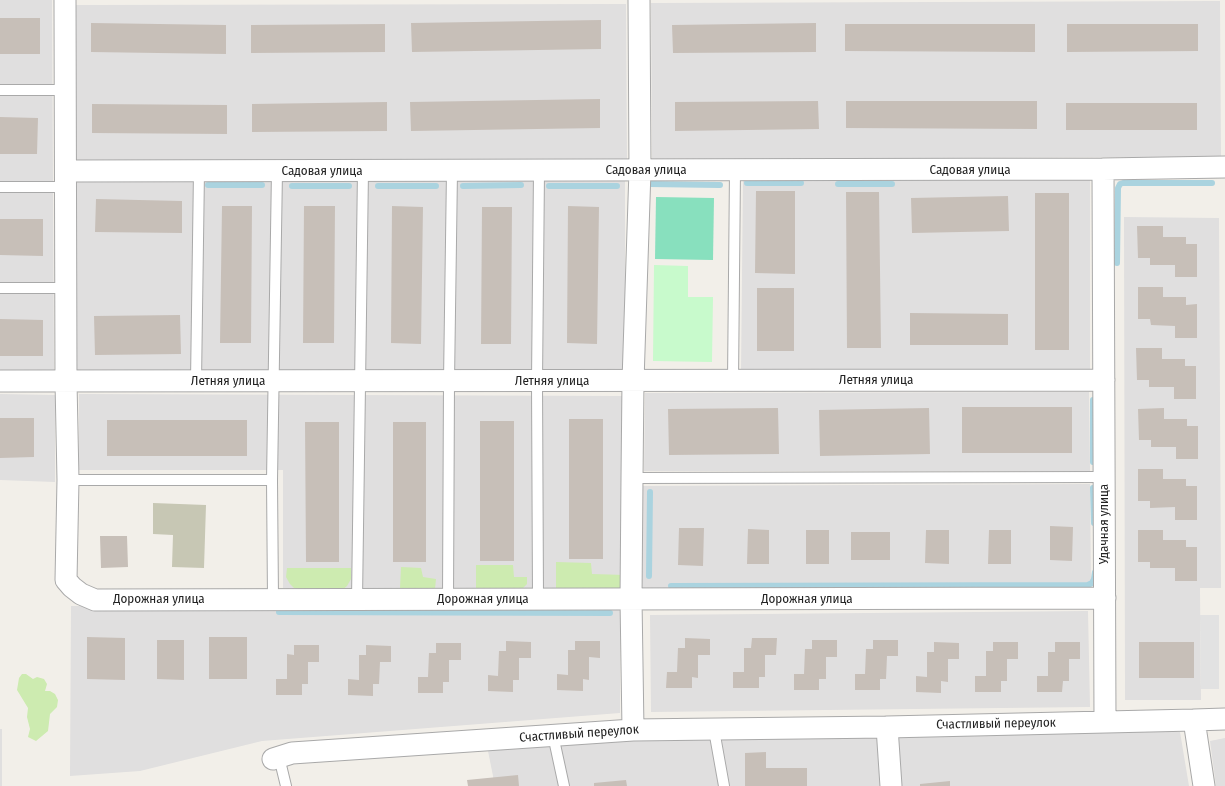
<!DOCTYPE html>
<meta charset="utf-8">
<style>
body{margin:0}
canvas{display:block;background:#f2efe9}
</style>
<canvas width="1225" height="786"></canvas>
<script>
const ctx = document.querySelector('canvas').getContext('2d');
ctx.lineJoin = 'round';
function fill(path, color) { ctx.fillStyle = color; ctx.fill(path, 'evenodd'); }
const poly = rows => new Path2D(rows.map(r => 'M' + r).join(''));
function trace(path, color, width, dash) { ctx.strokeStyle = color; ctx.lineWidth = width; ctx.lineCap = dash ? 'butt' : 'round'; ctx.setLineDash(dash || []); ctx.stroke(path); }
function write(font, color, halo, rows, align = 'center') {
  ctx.font = font + ' "Fira Sans Condensed",sans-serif'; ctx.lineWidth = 4; ctx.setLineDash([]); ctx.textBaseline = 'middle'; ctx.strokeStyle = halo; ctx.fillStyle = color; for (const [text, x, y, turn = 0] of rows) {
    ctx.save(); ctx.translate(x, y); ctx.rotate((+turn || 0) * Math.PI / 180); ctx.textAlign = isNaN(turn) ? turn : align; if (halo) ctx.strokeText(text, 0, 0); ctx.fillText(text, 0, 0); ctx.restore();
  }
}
fill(poly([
 [0,0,52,0,54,373,0,374],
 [1220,1,1221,157,652,159,651,3],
 [626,4,627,161,76,161,76,5],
 [743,177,1090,180,1090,373,741,373],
 [76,181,625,181,625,373,76,373],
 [1124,217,1219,218,1221,588,1200,588,1201,700,1125,700],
 [1089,392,1090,471,644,471,645,393],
 [0,394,55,395,55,482,0,480],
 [79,394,625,396,625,590,283,588,283,470,79,470],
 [1090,484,1091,589,641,589,642,486],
 [71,606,620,608,620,713,262,741,140,771,70,776],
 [1088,611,1090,707,651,712,650,615],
 [1104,727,1180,732,1189,786,495,786,488,751,635,737],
 [0,729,2,729,2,786,0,786],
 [1225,738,1225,786,1216,786,1210,741]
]), '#e0dfdf');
fill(poly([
 [153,503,206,505,204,568,172,567,173,535,153,534]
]), '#c7c7b4');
fill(poly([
 [556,562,591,563,592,574,626,575,620,591,556,590],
 [476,565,513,565,514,577,527,577,527,584,522,589,476,589],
 [401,567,421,568,423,577,436,579,435,589,400,588],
 [287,568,351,568,351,579,347,586,341,591,302,590,294,588,290,584,286,577],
 [22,674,26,674,33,679,37,677,44,679,47,684,45,691,50,691,55,694,58,700,57,707,50,714,48,731,36,741,28,737,30,729,27,717,28,708,17,690,19,678]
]), '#cdebb0');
fill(poly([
 [654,265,688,266,688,297,713,297,712,362,653,361]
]), '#c8facc');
fill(poly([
 [656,197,714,198,713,260,655,259]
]), '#88e0be');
fill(poly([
 [1200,615,1219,615,1219,689,1201,689]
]), '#e2e2e2');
trace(poly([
 [747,183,801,183],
 [649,184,720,185],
 [838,184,892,184],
 [208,185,262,185],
 [292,186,349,186],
 [378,186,436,186],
 [463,186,521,185],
 [549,186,617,186],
 [1117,263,1118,188,1120,184,1123,183,1212,183],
 [1093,400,1093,462],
 [1093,488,1094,523],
 [649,576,650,492],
 [671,586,1088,585,1092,583,1094,579,1095,572],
 [279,612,610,613]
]), '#aad3df', 6);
fill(poly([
 [0,18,40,18,40,54,0,54],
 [601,20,601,49,412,52,411,23],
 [91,23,226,25,226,54,91,52],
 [816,23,816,52,673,53,672,25],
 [385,24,385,52,251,53,251,25],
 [845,24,1035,24,1035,52,845,51],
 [1067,24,1198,24,1198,51,1067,52],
 [600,99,600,128,411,131,410,102],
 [818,101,819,129,675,131,675,102],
 [846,101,1037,101,1037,129,846,128],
 [387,102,387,131,252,132,252,104],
 [1066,103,1197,103,1197,130,1066,130],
 [92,104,227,105,227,134,92,133],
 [0,117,38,118,37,154,0,154],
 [756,191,795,191,795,274,755,273],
 [846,192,879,192,881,348,847,348],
 [1035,193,1069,193,1069,350,1035,350],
 [1008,196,1009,231,912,233,911,198],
 [96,199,182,201,182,233,95,232],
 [222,206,252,206,251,343,220,343],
 [304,206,335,206,334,343,303,343],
 [392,206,423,207,421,344,391,343],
 [568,206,599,207,597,344,567,343],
 [482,207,512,207,511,344,481,344],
 [0,219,43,219,43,256,0,255],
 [1137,226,1163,226,1163,237,1186,237,1186,244,1197,244,1197,277,1175,277,1175,265,1150,265,1150,258,1138,258],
 [1138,287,1163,287,1163,297,1186,297,1186,305,1197,304,1197,338,1175,338,1175,326,1151,325,1150,319,1138,319],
 [757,288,794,288,794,351,757,351],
 [910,313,1008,314,1008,345,910,345],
 [180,315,181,354,95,355,94,316],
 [0,319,43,320,43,356,0,356],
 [1136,348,1162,348,1162,359,1185,359,1185,366,1196,366,1196,399,1174,399,1174,387,1149,387,1149,380,1137,380],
 [962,407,1072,407,1072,453,962,453],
 [778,408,779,454,669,455,668,409],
 [929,408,930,454,820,456,819,410],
 [1164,408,1164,419,1187,419,1187,426,1198,426,1198,459,1176,459,1176,447,1151,447,1151,440,1139,440,1138,409],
 [0,418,34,418,34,457,0,458],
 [569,419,603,419,603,559,569,559],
 [107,420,247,420,247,456,107,456],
 [480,421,514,421,514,561,480,561],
 [305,422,339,422,339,562,306,562],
 [393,422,426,422,426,562,393,562],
 [1138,469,1163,469,1163,479,1186,479,1186,486,1197,486,1197,520,1175,520,1175,507,1150,508,1150,501,1138,501],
 [1050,526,1073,527,1072,561,1050,560],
 [679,528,704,528,703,566,678,565],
 [748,529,769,530,769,564,747,564],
 [806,530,829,530,829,564,806,564],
 [926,530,949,530,949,564,925,563],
 [989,530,1011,530,1011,564,988,564],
 [1138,530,1163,530,1163,540,1186,540,1186,547,1197,547,1197,581,1175,581,1175,568,1150,568,1150,562,1138,562],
 [851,532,890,532,890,560,851,560],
 [100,536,127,536,128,567,101,568],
 [87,637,125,638,125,680,87,679],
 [209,637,247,637,247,679,209,679],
 [685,638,710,639,710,655,698,655,698,678,692,677,692,688,666,688,667,672,677,672,678,648,685,648],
 [752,638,777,638,776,655,765,655,765,677,759,677,759,688,733,688,733,672,744,672,744,648,751,648],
 [157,640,184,640,184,680,157,679],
 [812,640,837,640,837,657,826,657,826,679,819,679,819,690,794,690,794,674,804,674,805,649,812,649],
 [873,640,898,640,898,656,887,656,886,679,880,679,880,690,855,690,855,674,865,674,866,649,873,649],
 [506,641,531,642,531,658,519,658,519,680,513,680,513,692,488,691,488,675,498,676,499,651,506,651],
 [575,641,600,641,600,658,589,657,589,680,583,679,583,691,557,690,557,674,568,675,568,650,575,650],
 [934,642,959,643,959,659,948,659,948,682,941,681,941,693,916,692,916,676,927,677,927,652,934,652],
 [993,642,1018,642,1018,659,1007,659,1007,681,1001,681,1001,692,975,692,975,676,986,676,986,651,993,651],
 [1055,642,1080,642,1080,659,1069,659,1069,681,1063,681,1062,692,1037,692,1037,676,1048,676,1048,652,1055,652],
 [1139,642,1194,642,1194,678,1139,678],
 [436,643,461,643,461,660,449,660,449,682,443,682,443,693,418,693,418,677,428,677,429,653,436,653],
 [294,645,319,645,319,662,308,662,308,684,302,684,302,695,276,695,276,679,287,679,287,654,294,655],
 [366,645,391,646,391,662,380,662,379,684,373,684,373,696,348,695,348,679,359,680,359,655,366,655],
 [766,752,766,768,807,768,807,786,745,786,745,753],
 [518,775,519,786,468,786,467,780],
 [626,780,627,786,594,786,594,783],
 [950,781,950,786,920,786,920,784]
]), '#c7bfb8');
const service = poly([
 [0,90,66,90],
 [0,187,66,187],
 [0,288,66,288],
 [196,381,199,171],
 [733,381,735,170],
 [632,478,1104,477],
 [68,480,272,480],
 [357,599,363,171],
 [448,599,449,381,452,171],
 [538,599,537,381,539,171],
 [273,600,272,480,277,171],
 [714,730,724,786],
 [553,735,564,786],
 [279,757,286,786]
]);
const minor = poly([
 [65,0,66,382,68,480,66,580,72,587,81,594,95,600,1105,598],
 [1103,169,1105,722],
 [66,171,1103,169,1225,167],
 [0,381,1104,380],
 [1194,720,1225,719],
 [887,727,891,786],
 [633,730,631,599,632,478,633,381,640,170,639,0],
 [273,759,292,753,633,730,887,727,1194,720,1204,786]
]);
trace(service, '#a9a9a9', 12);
trace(minor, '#a9a9a9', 23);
trace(service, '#fff', 10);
trace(minor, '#fff', 21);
write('13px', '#222', '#fff', [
 ["Садовая улица",646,170],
 ["Садовая улица",970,170],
 ["Садовая улица",322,171],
 ["Летняя улица",876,380],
 ["Летняя улица",228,381],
 ["Летняя улица",552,381],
 ["Удачная улица",1104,524,-90],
 ["Дорожная улица",159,599],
 ["Дорожная улица",483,599],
 ["Дорожная улица",807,599],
 ["Счастливый переулок",996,724,-1],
 ["Счастливый переулок",579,734,-4]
]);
</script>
